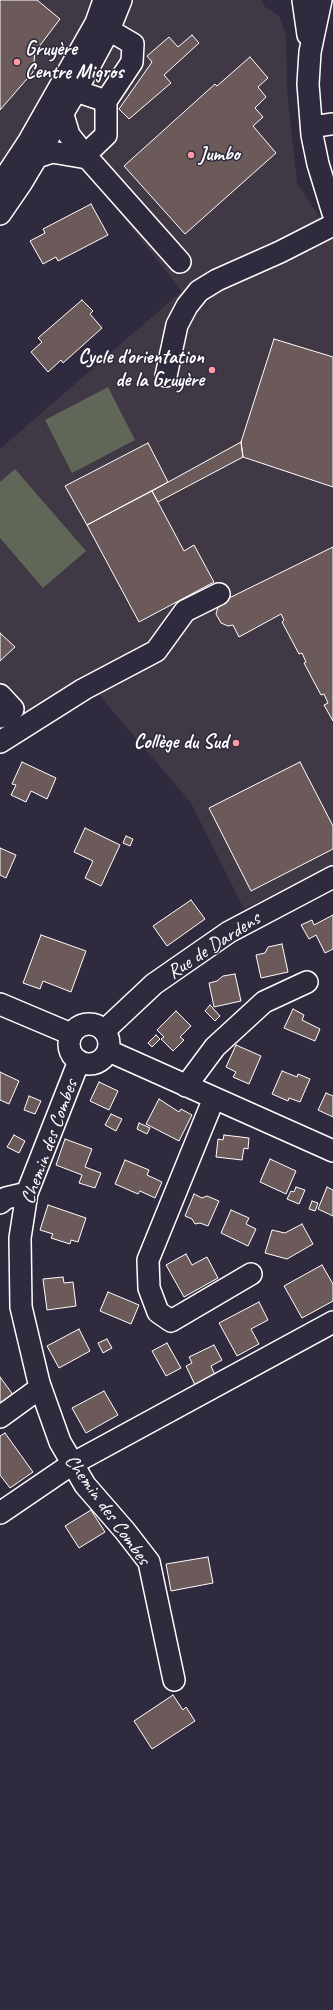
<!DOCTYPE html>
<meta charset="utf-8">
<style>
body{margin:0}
canvas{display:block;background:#2f2a3d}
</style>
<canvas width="333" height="2010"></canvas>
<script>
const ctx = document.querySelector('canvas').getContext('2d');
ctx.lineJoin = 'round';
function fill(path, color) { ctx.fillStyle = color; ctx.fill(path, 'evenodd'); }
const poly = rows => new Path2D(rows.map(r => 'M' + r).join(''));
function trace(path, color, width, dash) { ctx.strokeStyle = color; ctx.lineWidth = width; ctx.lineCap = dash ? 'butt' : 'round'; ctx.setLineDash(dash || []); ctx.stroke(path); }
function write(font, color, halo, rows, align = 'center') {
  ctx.font = font + ' Caveat,sans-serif'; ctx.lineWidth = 3; ctx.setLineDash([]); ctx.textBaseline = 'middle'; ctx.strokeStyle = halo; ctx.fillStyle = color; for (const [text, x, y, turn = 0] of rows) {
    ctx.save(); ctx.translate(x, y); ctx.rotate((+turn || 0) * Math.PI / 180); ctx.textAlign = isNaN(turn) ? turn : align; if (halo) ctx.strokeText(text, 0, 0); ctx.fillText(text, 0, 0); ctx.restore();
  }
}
fill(poly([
 [0,0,261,0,265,7,279,16,286,35,287,91,297,183,333,237,333,865,244,909,191,803,89,683,0,734,0,449,182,291,82,166,48,165,0,224]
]), '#413845');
fill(poly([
 [108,387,135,440,72,473,45,420],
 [15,469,86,551,43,588,0,538,0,482]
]), '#606658');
const building = poly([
 [0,0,37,0,60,19,35,52,33,72,0,110,0,0],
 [192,35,199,43,164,75,171,83,129,119,119,109,152,62,147,56,169,37,178,47,192,35],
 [250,57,268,78,258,87,266,97,255,108,263,117,253,126,276,153,185,234,124,166,215,84,217,86,250,57],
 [91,204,108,235,58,261,56,257,43,264,30,241,45,233,43,229,91,204],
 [82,300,93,311,90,314,102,328,63,363,61,360,48,372,31,352,42,342,38,338,82,300],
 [274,339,333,357,333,487,243,457,241,442,274,339],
 [241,442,243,457,158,502,152,491,241,442],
 [148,443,168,482,87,525,65,486,148,443],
 [152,491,184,551,194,545,214,582,139,622,87,525,152,491],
 [333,547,333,721,324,705,328,703,324,694,321,695,304,663,306,662,302,653,299,654,282,622,284,620,281,614,239,637,233,625,228,626,221,623,216,614,218,607,223,601,333,547],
 [0,633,15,647,0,661,0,633],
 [22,762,56,778,47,799,31,791,26,802,11,795,16,785,12,784,22,762],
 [300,762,333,826,333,849,251,891,209,808,300,762],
 [85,828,120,845,101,886,85,878,93,861,74,852,85,828],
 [126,836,133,839,130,846,123,843,126,836],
 [0,848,16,855,6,878,0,875,0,848],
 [191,900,205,919,167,946,153,926,191,900],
 [333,915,333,949,325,953,316,935,309,939,301,925,312,920,314,925,333,915],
 [41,935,86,951,71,992,43,981,40,989,23,983,41,935],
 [282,944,288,972,261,978,256,955,265,953,268,947,282,944],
 [235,974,241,1001,214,1007,209,983,217,981,223,976,235,974],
 [210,1005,220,1016,215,1021,205,1011,210,1005],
 [293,1009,304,1015,302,1020,320,1029,315,1041,284,1028,293,1009],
 [176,1011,191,1026,180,1037,184,1040,173,1051,161,1039,164,1037,157,1030,176,1011],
 [156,1035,160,1039,152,1047,148,1043,156,1035],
 [236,1045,261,1056,249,1084,233,1077,236,1072,226,1067,236,1045],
 [282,1071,297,1077,298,1074,310,1079,300,1102,289,1098,288,1101,272,1094,282,1071],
 [0,1072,19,1081,9,1104,0,1100,0,1072],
 [99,1082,118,1091,109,1110,90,1101,99,1082],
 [326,1093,333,1096,333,1117,318,1110,326,1093],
 [29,1096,41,1101,35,1114,24,1110,29,1096],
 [159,1099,179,1112,181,1109,192,1115,179,1141,146,1124,159,1099],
 [111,1114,122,1119,116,1131,105,1125,111,1114],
 [139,1123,150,1128,147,1134,137,1129,139,1123],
 [14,1135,25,1141,19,1153,7,1147,14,1135],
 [224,1135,249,1138,248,1149,244,1148,242,1160,216,1157,218,1139,223,1140,224,1135],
 [65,1139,92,1149,85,1167,101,1173,95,1188,79,1183,82,1175,56,1165,65,1139],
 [270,1159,296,1171,286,1194,260,1182,270,1159],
 [125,1160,149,1170,147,1175,162,1182,155,1198,140,1191,138,1194,115,1184,125,1160],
 [296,1187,305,1190,299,1204,287,1199,291,1191,294,1192,296,1187],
 [327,1187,333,1190,333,1216,318,1209,327,1187],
 [194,1194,202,1198,207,1196,219,1201,208,1226,200,1223,195,1224,192,1219,185,1216,194,1194],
 [312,1201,318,1203,315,1211,309,1209,312,1201],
 [48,1205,86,1218,78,1242,71,1240,70,1244,51,1238,53,1234,40,1230,48,1205],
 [231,1210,249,1218,246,1224,256,1229,248,1246,221,1233,231,1210],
 [302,1224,313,1244,287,1259,265,1253,272,1230,285,1233,302,1224],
 [186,1254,192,1265,207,1257,218,1278,184,1297,166,1265,186,1254],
 [322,1265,333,1284,333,1301,302,1318,284,1286,322,1265],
 [63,1277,64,1283,73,1282,76,1306,47,1310,43,1279,63,1277],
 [108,1292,139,1305,131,1324,100,1311,108,1292],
 [259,1302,268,1320,251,1329,259,1344,237,1356,219,1323,259,1302],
 [79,1329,90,1351,59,1368,47,1346,79,1329],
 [107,1339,112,1348,103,1353,98,1343,107,1339],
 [167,1343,181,1368,166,1376,152,1351,167,1343],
 [214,1345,222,1360,211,1366,215,1375,195,1385,186,1366,192,1363,189,1357,214,1345],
 [0,1377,14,1396,0,1406,0,1377],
 [104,1391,118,1415,86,1433,72,1408,104,1391],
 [5,1433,33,1472,10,1488,0,1475,0,1436,5,1433],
 [91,1510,105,1532,79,1548,65,1526,91,1510],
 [208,1557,213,1583,171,1591,166,1564,208,1557],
 [173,1695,183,1710,186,1707,195,1721,152,1749,134,1721,173,1695]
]);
fill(building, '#6b5a59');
trace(building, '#fff', 1);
const minor = poly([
 [303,0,308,35],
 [321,0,310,52,308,84,312,135,318,164,333,213],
 [76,91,106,101,106,135,85,155],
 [106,101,132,62,133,44,109,30],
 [63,115,69,135,85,155,180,262],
 [312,127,331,124],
 [37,157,52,152,87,158],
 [0,185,29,141,96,23,104,0],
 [0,214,22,182,76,91,109,30,121,0],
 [166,376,177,325,187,306,199,291,217,280,280,252,333,225],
 [0,695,13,709,0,717],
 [0,742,84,689,156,651,185,611,219,594],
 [0,1004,71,1034],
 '69 1044a20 20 0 1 1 40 0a20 20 0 1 1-40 0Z',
 [105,1030,154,984,229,932,333,877],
 [109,1051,333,1151],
 [79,1061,27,1193,20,1238,21,1307,39,1383,60,1442,85,1485,125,1531,149,1562,174,1680],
 [186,1086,215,1047,264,1002,307,982],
 [214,1098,148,1260,149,1288,158,1312,171,1321,251,1274],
 [0,1203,6,1198,27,1193],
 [0,1417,40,1388],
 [0,1513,72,1464,333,1322]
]);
trace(minor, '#fff', 24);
trace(minor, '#2f2a3d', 21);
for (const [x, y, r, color] of [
 [17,62,4,"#ff9aa2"],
 [191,155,4,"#ff9aa2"],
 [212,370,4,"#ff9aa2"],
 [236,743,4,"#ff9aa2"]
]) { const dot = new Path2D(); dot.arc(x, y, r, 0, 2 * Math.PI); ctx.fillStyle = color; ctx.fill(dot); trace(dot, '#2f2a3d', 1.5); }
write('bold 20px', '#fff', '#2f2a3d', [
 ["Gruyère",25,50],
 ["Centre Migros",25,73],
 ["Jumbo",199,155],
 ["Cycle d'orientation",204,358,"right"],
 ["de la Gruyère",204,381,"right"],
 ["Collège du Sud",228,743,"right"]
], 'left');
write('20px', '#fff', '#2f2a3d', [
 ["Rue de Dardens",214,946,-33],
 ["Chemin des Combes",50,1142,-70],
 ["Chemin des Combes",107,1510,54]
]);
</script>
